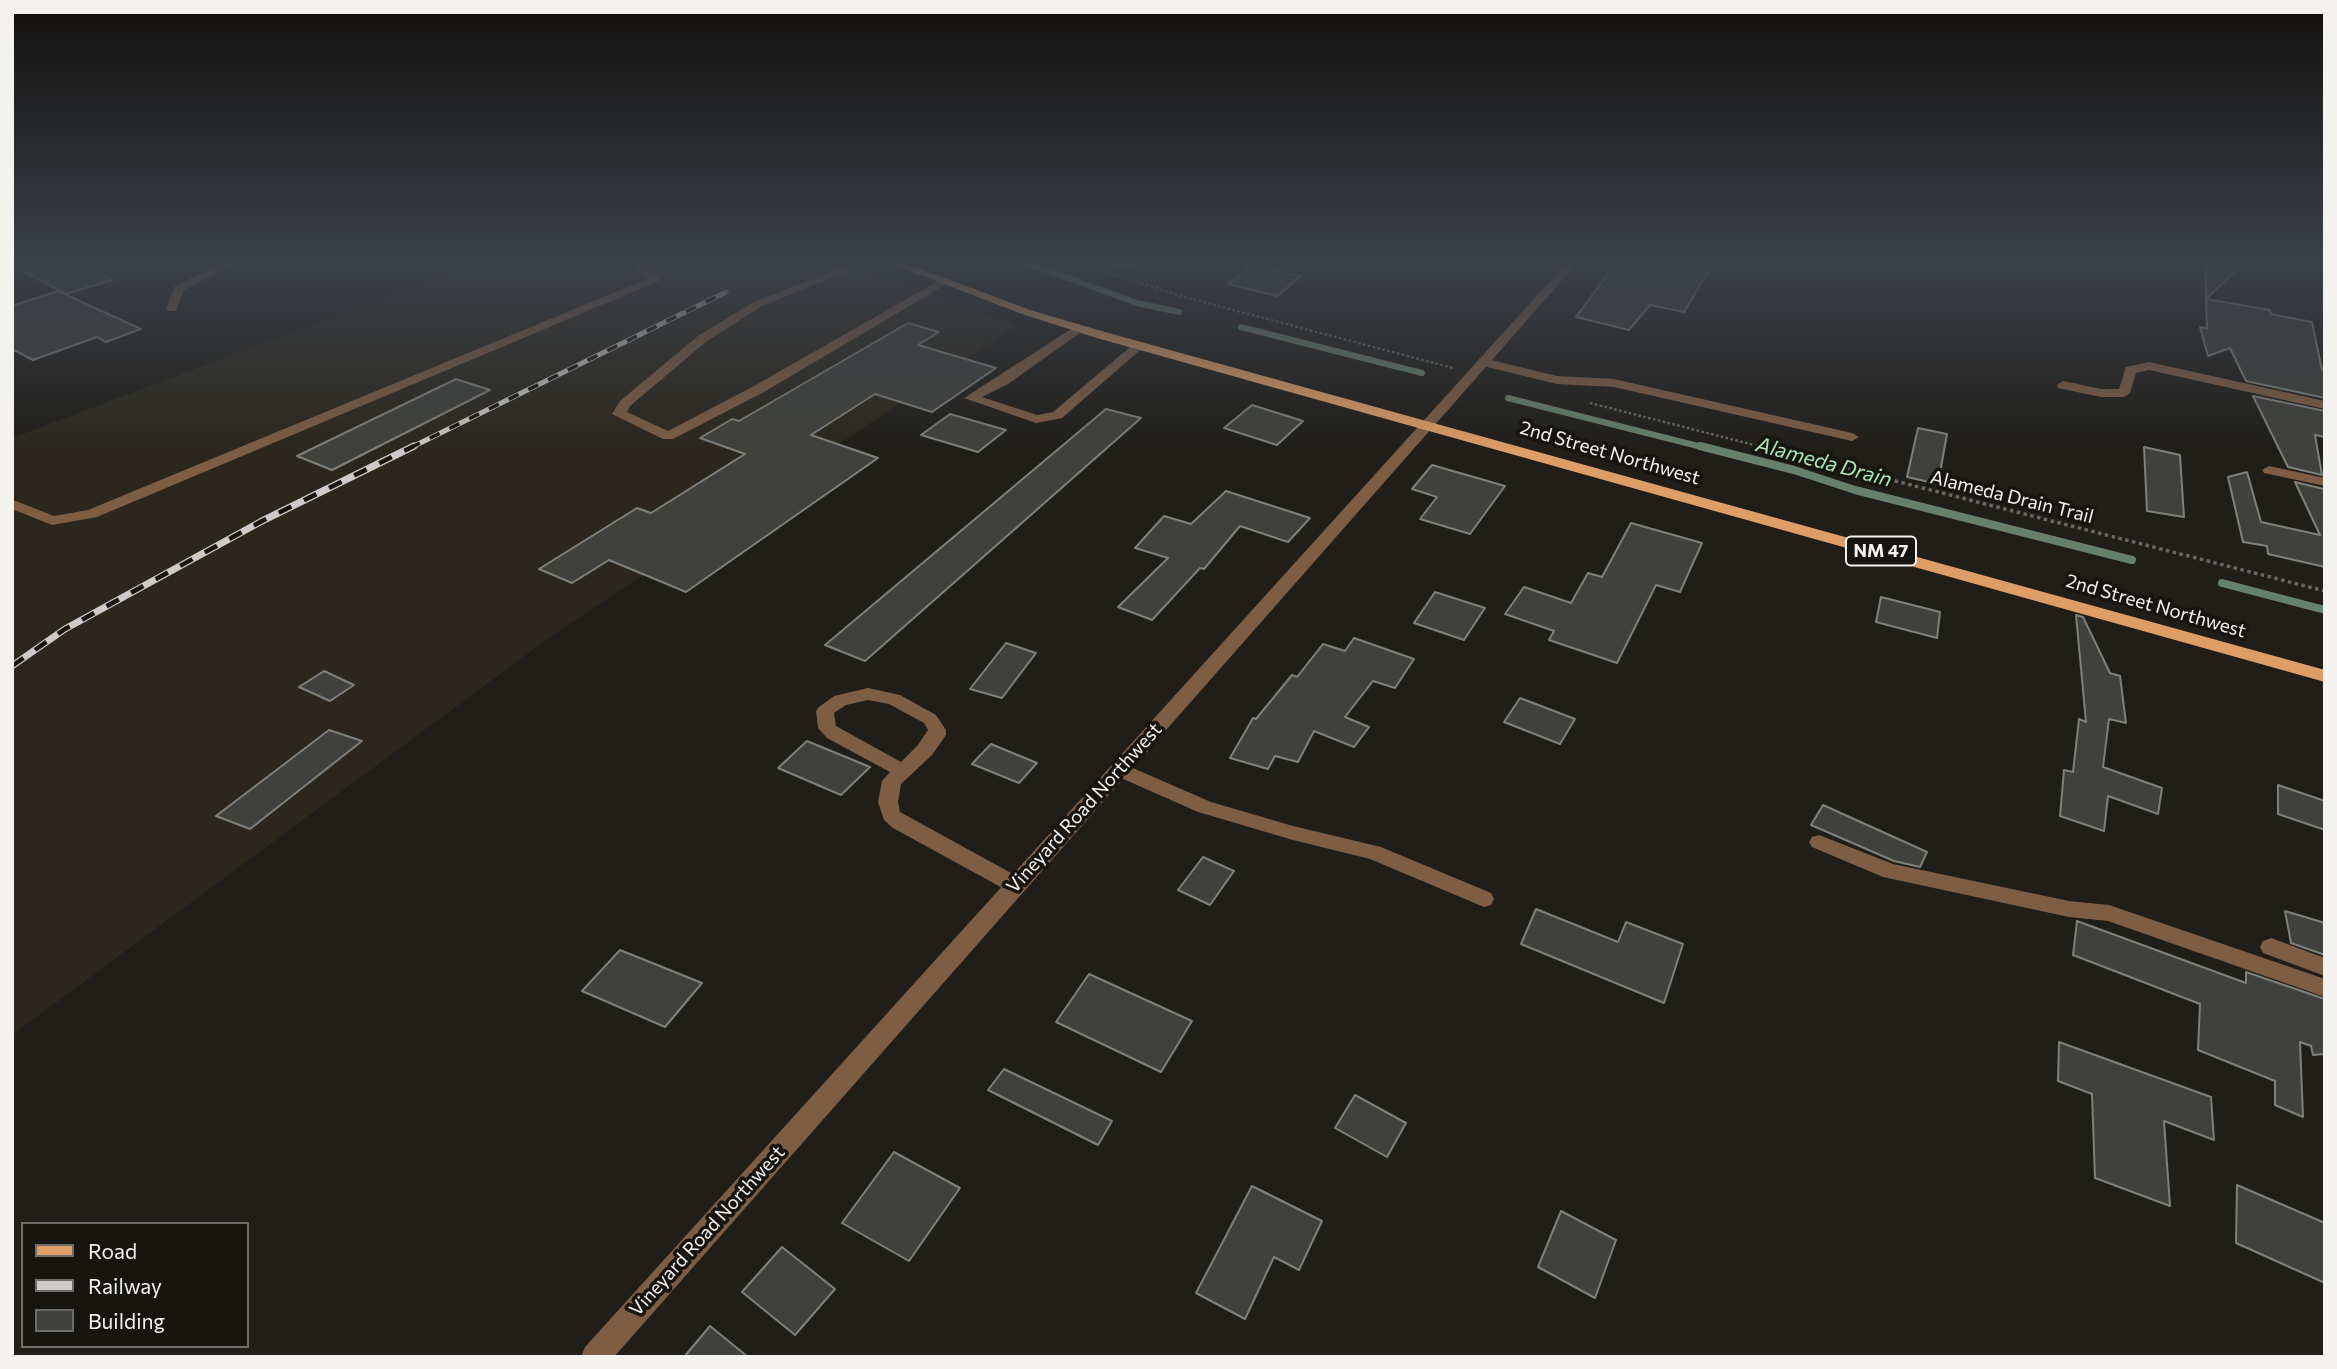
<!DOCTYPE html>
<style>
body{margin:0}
#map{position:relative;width:2337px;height:1369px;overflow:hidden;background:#201e19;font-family:Commissioner,sans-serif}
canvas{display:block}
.frame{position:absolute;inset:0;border:14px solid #f3f2ef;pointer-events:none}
.legend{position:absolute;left:21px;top:1222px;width:228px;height:126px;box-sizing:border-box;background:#171510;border:2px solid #6f6d69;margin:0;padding:9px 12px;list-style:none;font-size:21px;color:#f3f2ef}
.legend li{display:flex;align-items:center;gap:14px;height:35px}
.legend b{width:35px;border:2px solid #6f6d69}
</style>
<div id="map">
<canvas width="2337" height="1369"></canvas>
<div class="frame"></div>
<ul class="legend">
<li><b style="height:9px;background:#df9d66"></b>Road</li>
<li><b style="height:9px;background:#cccbc7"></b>Railway</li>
<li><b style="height:19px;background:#40413c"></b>Building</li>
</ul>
</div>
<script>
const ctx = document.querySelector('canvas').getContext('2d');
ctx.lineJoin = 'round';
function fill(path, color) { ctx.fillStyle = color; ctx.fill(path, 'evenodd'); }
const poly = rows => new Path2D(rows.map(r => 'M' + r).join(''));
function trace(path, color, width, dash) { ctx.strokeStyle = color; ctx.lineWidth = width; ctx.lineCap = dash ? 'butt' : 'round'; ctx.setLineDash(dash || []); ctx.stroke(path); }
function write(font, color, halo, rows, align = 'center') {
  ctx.font = font + ' Commissioner,sans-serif'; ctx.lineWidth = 7; ctx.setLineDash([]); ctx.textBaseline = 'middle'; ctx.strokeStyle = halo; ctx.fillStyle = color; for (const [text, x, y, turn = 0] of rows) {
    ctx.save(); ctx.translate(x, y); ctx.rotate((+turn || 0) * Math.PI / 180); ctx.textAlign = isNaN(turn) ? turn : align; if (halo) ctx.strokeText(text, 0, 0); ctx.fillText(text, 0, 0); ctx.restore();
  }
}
fill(poly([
 [484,260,834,260,1017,325,553,635,12,1035,12,438]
]), '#2b271c');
trace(poly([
 [1019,260,1137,303,1179,312],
 [1096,260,1128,265,1147,260],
 [1241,327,1422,373],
 [1508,398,1706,448]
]), '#66806b', 6);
trace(poly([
 [1700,446,1794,470,1855,490,2132,560],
 [2222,583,2325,610]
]), '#66806b', 8);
const building = poly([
 [28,260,79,260,112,280,66,294,16,267,28,260],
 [1618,260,1715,260,1684,312,1650,305,1629,330,1576,317,1618,260],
 [2205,260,2247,260,2206,299,2270,310,2271,314,2312,322,2322,370,2325,371,2325,398,2246,381,2230,348,2208,356,2200,327,2207,328,2205,260],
 [1253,265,1301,276,1277,296,1228,284,1253,265],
 [58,291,141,329,106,342,97,337,33,360,12,349,12,306,58,291],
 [908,323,939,332,918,345,996,368,932,412,875,394,811,435,878,458,686,592,609,560,572,583,539,569,637,508,651,513,745,454,700,438,732,419,739,421,908,323],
 [456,379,490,390,332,470,297,456,456,379],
 [2253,396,2325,411,2325,437,2315,435,2322,475,2288,467,2253,396],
 [1252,405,1303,421,1277,445,1224,428,1252,405],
 [1106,409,1141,418,865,661,825,645,1106,409],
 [950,414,1006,430,978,452,921,435,950,414],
 [1918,428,1947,434,1938,484,1907,477,1918,428],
 [2144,447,2180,455,2184,517,2147,511,2144,447],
 [1432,465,1505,486,1470,534,1420,519,1437,497,1412,489,1432,465],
 [2247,472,2261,522,2320,535,2295,482,2324,489,2325,567,2268,554,2267,546,2243,542,2228,477,2247,472],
 [1226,491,1310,518,1288,542,1240,526,1204,569,1200,568,1152,620,1118,607,1168,558,1135,548,1164,516,1191,524,1226,491],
 [1631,523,1702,543,1680,592,1656,585,1617,663,1549,640,1554,631,1505,614,1524,587,1571,603,1588,573,1602,577,1631,523],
 [1435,592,1485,608,1464,640,1414,623,1435,592],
 [1881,597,1940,612,1937,638,1876,622,1881,597],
 [2076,615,2083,617,2110,673,2120,676,2126,723,2109,719,2103,767,2162,788,2158,814,2108,796,2104,831,2060,816,2064,770,2073,772,2079,719,2086,722,2076,615],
 [1354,638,1414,659,1395,688,1373,681,1345,717,1369,727,1354,747,1314,731,1298,762,1275,756,1268,769,1230,758,1253,718,1256,719,1292,675,1297,677,1323,644,1345,651,1354,638],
 [1006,643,1036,653,1002,698,970,689,1006,643],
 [324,671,354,685,330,701,299,687,324,671],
 [1520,698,1575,719,1560,744,1504,722,1520,698],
 [329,730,362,741,250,829,216,816,329,730],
 [807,741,870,767,841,795,778,768,807,741],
 [991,744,1037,763,1019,783,972,764,991,744],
 [2278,785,2325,801,2325,830,2278,814,2278,785],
 [1823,805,1927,852,1920,867,1894,861,1811,825,1823,805],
 [1203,857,1234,871,1210,905,1178,890,1203,857],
 [1536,909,1618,942,1626,922,1683,944,1664,1003,1521,944,1536,909],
 [2285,911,2325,923,2325,955,2291,943,2285,911],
 [2077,921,2246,983,2246,972,2325,999,2325,1054,2313,1055,2311,1046,2300,1042,2303,1117,2275,1105,2275,1081,2198,1050,2200,1004,2073,955,2077,921],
 [620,950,702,983,665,1027,582,991,620,950],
 [1089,974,1192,1021,1161,1072,1056,1022,1089,974],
 [2059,1042,2211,1097,2214,1140,2164,1121,2170,1206,2095,1178,2092,1094,2058,1081,2059,1042],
 [1004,1069,1112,1121,1098,1145,988,1090,1004,1069],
 [1355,1095,1406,1123,1387,1157,1335,1128,1355,1095],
 [894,1152,960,1188,909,1261,842,1223,894,1152],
 [2237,1185,2325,1223,2325,1283,2236,1243,2237,1185],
 [1252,1186,1322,1221,1299,1270,1274,1257,1245,1319,1196,1293,1252,1186],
 [1561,1211,1616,1240,1595,1298,1538,1267,1561,1211],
 [782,1247,835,1289,795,1335,742,1292,782,1247],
 [710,1326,748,1357,684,1357,710,1326]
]);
fill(building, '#40413c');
trace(building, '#7e807a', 2);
trace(poly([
 [1070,260,1184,297,1453,368],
 [1590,403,1766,448]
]), '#696763', 2.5, [2.5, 2.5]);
trace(poly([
 [1759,446,2325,591]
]), '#696763', 3.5, [3.5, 3.5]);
fill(poly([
 [12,260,26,260,12,266,12,260],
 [227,260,241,260,184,290,176,311,168,311,166,309,175,286,227,260],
 [642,260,654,260,646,269,659,277,659,281,97,517,52,525,12,509,13,500,54,516,88,510,647,279,634,269,642,260],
 [860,260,875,260,762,306,707,341,630,406,627,412,668,431,754,386,940,280,950,282,764,392,673,439,663,439,612,414,620,401,699,335,754,302,860,260],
 [1077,325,1087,328,1008,384,982,397,1037,415,1053,412,1136,342,1146,345,1062,418,1036,423,964,398,1077,325],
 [1483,358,1557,376,1614,379,1852,433,1859,437,1852,441,1614,387,1557,384,1479,365,1479,359,1483,358],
 [2149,362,2325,401,2325,409,2149,370,2136,373,2130,393,2124,397,2101,397,2058,388,2057,385,2063,381,2101,389,2119,389,2126,367,2149,362],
 [2269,466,2325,478,2325,486,2264,473,2262,470,2269,466],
 [868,688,900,695,936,715,946,730,946,735,932,755,901,784,898,802,900,812,1022,879,1025,885,1022,891,1015,893,1008,891,893,828,884,820,878,802,882,781,890,772,827,738,818,728,816,711,819,707,834,696,868,688],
 [868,700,889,704,924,723,928,730,918,745,901,762,836,726,834,713,846,705,868,700],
 [1119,762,1211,802,1293,826,1381,847,1491,893,1494,899,1491,905,1484,907,1370,859,1293,840,1198,812,1112,774,1110,769,1112,764,1119,762],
 [1819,835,1893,864,2069,901,2109,905,2325,979,2325,997,2108,921,2069,917,1883,877,1812,847,1809,842,1812,837,1819,835],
 [2271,938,2325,958,2325,976,2263,953,2260,947,2263,941,2271,938]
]), '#7d5d44');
fill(poly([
 [1569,260,1580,260,614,1357,581,1357,585,1347,1569,260]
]), '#7d5d44');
fill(poly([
 [882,260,897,260,1030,310,1105,332,2325,670,2325,682,1097,338,1022,314,882,260]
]), '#df9d66');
const railFar1 = poly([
 [410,448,726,292]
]);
const rail = poly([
 [12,666,65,629,262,521,414,446]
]);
trace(railFar1, '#cccbc7', 5);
trace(rail, '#cccbc7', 7);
trace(railFar1, '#171510', 3.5, [11]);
trace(rail, '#171510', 4.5, [14]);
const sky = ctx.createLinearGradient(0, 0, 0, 452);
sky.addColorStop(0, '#12100e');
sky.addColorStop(0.58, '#3c4149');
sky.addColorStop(1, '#3c414900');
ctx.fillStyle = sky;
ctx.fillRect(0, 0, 2337, 452);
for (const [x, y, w] of [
 [1881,551,70]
]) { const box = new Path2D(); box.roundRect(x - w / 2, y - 14.5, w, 29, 5); ctx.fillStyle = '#171510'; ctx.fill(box); trace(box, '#f3f2ef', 2); }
write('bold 18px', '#f3f2ef', null, [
 ["NM 47",1881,551]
]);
write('19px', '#f3f2ef', '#171510', [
 ["2nd Street Northwest",1610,453,16],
 ["Alameda Drain Trail",2012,497,14],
 ["2nd Street Northwest",2156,606,16],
 ["Vineyard Road Northwest",1084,808,-48],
 ["Vineyard Road Northwest",707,1231,-48]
]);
write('italic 21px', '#a9e7b4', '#171510', [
 ["Alameda Drain",1824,462,15]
]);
</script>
